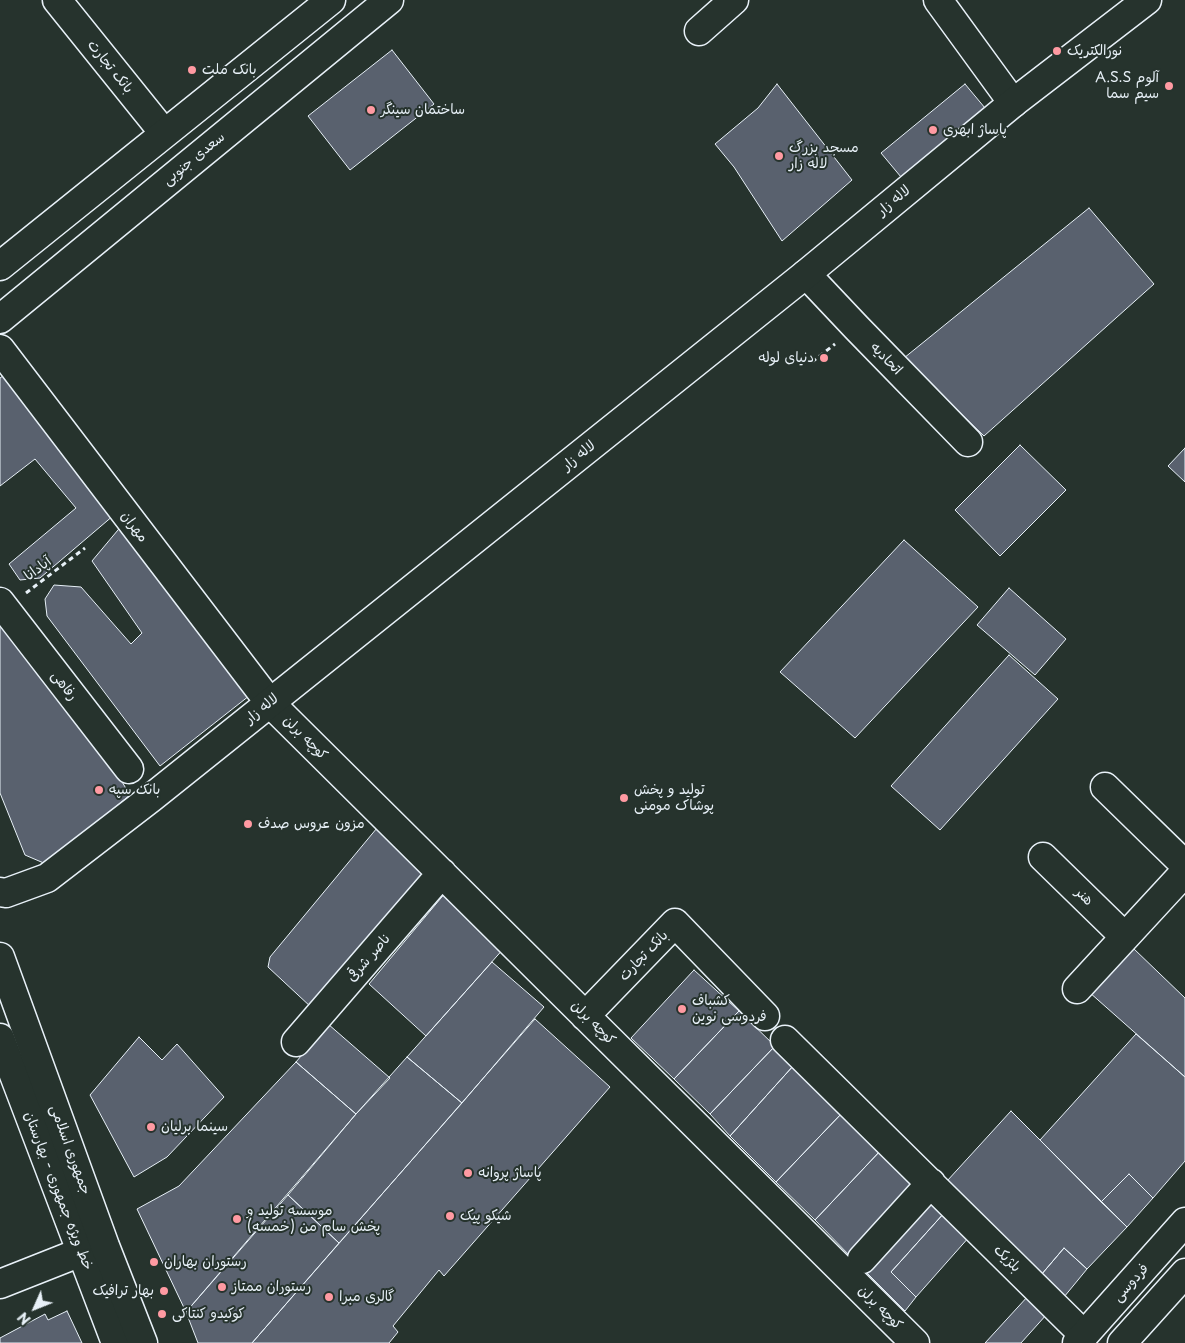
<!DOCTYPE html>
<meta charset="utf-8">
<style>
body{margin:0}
#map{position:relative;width:1185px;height:1343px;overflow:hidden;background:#26332d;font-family:"Playpen Sans",sans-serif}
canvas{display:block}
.north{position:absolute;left:10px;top:1283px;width:50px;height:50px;-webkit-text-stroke:4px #26332d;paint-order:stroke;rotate:226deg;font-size:14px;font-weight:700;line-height:20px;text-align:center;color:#e8f1f8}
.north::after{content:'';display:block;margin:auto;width:18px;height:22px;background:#e8f1f8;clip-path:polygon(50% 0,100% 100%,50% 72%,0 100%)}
</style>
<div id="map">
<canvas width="1185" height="1343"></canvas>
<div class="north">N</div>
</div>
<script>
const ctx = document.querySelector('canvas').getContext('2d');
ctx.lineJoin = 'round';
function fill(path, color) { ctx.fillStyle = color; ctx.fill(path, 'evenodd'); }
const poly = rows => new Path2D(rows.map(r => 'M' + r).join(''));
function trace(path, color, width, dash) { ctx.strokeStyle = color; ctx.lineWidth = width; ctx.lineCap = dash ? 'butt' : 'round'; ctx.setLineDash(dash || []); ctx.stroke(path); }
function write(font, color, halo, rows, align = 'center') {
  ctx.font = font + ' "Playpen Sans","Playpen Sans Arabic",sans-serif'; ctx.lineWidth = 4; ctx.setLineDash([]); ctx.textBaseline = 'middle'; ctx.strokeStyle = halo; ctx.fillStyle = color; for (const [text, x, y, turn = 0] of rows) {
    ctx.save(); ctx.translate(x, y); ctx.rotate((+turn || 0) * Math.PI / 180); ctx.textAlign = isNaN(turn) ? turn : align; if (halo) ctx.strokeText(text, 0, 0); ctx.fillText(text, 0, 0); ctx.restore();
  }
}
const building = poly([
 [392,50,434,104,350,170,308,116,392,50],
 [777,84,852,180,782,241,734,167,715,144,758,108,777,84],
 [965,84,985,108,901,177,881,153,965,84],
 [1089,208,1154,284,984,436,904,358,1089,208],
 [7,373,114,515,40,578,20,580,9,564,76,508,35,459,0,486,0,378,7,373],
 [1020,445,1066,490,1000,556,955,510,1020,445],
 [1185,448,1185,482,1168,466,1185,448],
 [123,524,254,692,160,766,47,616,45,599,54,585,81,587,131,644,142,633,92,561,123,524],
 [904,540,978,607,855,738,780,672,904,540],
 [1009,588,1066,639,1035,675,977,625,1009,588],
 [0,623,116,772,130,795,46,864,25,855,0,793,0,623],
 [1009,655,1058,699,940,830,891,786,1009,655],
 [382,822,434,872,312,1008,268,967,270,957,382,822],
 [446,892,505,947,426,1036,369,984,446,892],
 [1133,948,1185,998,1185,1077,1089,992,1133,948],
 [492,962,544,1007,462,1103,407,1057,492,962],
 [694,970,739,1011,674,1079,631,1038,694,970],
 [739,1011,775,1046,710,1114,674,1079,739,1011],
 [535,1019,610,1087,444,1276,439,1270,393,1326,398,1332,389,1343,252,1343,535,1019],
 [328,1024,390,1078,356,1114,296,1062,328,1024],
 [1136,1034,1185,1077,1185,1161,1153,1198,1129,1174,1101,1202,1040,1140,1136,1034],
 [139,1037,162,1060,177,1044,224,1097,167,1157,134,1177,90,1095,139,1037],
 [775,1046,794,1065,730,1136,710,1114,775,1046],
 [407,1057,462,1103,339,1243,288,1195,356,1114,407,1057],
 [296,1062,356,1114,186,1312,137,1209,179,1186,296,1062],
 [794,1065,843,1112,776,1182,730,1136,794,1065],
 [1011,1111,1127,1227,1087,1269,1064,1248,1041,1275,947,1181,1011,1111],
 [843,1112,882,1149,815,1220,776,1182,843,1112],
 [882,1149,917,1183,852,1258,815,1220,882,1149],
 [1129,1174,1153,1198,1127,1227,1101,1202,1129,1174],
 [288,1195,339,1243,252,1343,198,1343,186,1312,288,1195],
 [933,1200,945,1212,891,1272,916,1297,905,1311,866,1272,933,1200],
 [945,1212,970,1236,916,1297,891,1272,945,1212],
 [1064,1248,1087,1269,1064,1297,1041,1275,1064,1248],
 [1029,1295,1047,1314,1021,1343,985,1343,1029,1295],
 [67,1311,82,1343,0,1343,0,1338,45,1314,48,1320,67,1311]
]);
fill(building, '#59616e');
trace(building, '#e8f1f8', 1);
const minor = poly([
 [57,0,164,133],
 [938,0,1013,103],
 [699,31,734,0],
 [806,274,856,327,968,442],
 [0,349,270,703,915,1343],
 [0,602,129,769],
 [1105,787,1185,865],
 [1043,857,1125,937],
 [1077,989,1185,872],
 [585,1016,675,923,765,1016],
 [0,1038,116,1343],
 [785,1040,1084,1335],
 [296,1042,442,873],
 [862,1259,931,1183],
 [0,1284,81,1252,99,1248],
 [1122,1343,1185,1273]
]);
const major = poly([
 [0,266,331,0],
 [0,319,389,0],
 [0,892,6,893,47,878,151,798,806,274,1013,103,1147,0],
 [0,957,105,1246,143,1343],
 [1077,1343,1185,1222]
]);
trace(minor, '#e8f1f8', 31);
trace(major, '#e8f1f8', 31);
trace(poly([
 [812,362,835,344],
 [26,593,85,548]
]), '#e8f1f8', 3, [5, 4]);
trace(minor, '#26332d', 28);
trace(major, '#26332d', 28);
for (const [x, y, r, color] of [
 [1057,51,5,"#ff9aa2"],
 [192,70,5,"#ff9aa2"],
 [1169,86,5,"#ff9aa2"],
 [371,110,5,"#ff9aa2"],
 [933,130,5,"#ff9aa2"],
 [779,156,5,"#ff9aa2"],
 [824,358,5,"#ff9aa2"],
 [99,790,5,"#ff9aa2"],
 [624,798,5,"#ff9aa2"],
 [248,824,5,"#ff9aa2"],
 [682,1009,5,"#ff9aa2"],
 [151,1127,5,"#ff9aa2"],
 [468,1173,5,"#ff9aa2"],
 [450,1216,5,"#ff9aa2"],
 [237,1219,5,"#ff9aa2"],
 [154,1262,5,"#ff9aa2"],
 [222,1287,5,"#ff9aa2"],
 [164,1291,5,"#ff9aa2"],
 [329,1297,5,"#ff9aa2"],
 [162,1314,5,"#ff9aa2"]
]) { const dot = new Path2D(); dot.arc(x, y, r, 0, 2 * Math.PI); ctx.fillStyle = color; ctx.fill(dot); trace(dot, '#26332d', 2); }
write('14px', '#e8f1f8', '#26332d', [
 ["نورالکتریک",1067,51],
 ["بانک ملت",202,70],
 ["A.S.S آلوم",1159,78,"right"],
 ["سیم سما",1159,94,"right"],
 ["ساختمان سینگر",381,110],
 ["پاساژ ابهری",943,130],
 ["مسجد بزرگ",789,148],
 ["لاله زار",789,164],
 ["دنیای لوله",814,358,"right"],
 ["بانک سپه",109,790],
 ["تولید و پخش",634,790],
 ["پوشاک مومنی",634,806],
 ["مزون عروس صدف",258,824],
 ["کشباف",692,1001],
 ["فردوسی نوین",692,1017],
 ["سینما برلیان",161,1127],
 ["پاساژ پروانه",478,1173],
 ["موسسه تولید و",247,1211],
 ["پخش سام من (خمسه)",247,1227],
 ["شیکو پیک",460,1216],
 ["رستوران بهاران",164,1262],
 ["رستوران ممتاز",232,1287],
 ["بهار ترافیک",154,1291,"right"],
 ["گالری مبرا",339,1297],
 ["کوکیدو کنتاکی",172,1314]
], 'left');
write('14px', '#e8f1f8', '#26332d', [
 ["بانک تجارت",110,67,51],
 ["سعدی جنوبی",194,159,-39],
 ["لاله زار",894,201,-40],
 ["اتحادیه",886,359,46],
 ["لاله زار",579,456,-39],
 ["مهران",134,527,53],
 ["آپادانا",38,569,-37],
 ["رفاهی",64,686,53],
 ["لاله زار",262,709,-39],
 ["کوچه برلن",305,738,45],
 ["هنر",1084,897,45],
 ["بانک تجارت",644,956,-46],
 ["ناصر شرقی",369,958,-49],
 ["کوچه برلن",593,1023,45],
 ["جمهوری اسلامی",70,1150,70],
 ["خط ویژه جمهوری - بهارستان",58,1191,69],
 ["بلژیک",1007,1259,45],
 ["فردوسی",1131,1283,-48],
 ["کوچه برلن",880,1308,45]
]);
</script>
